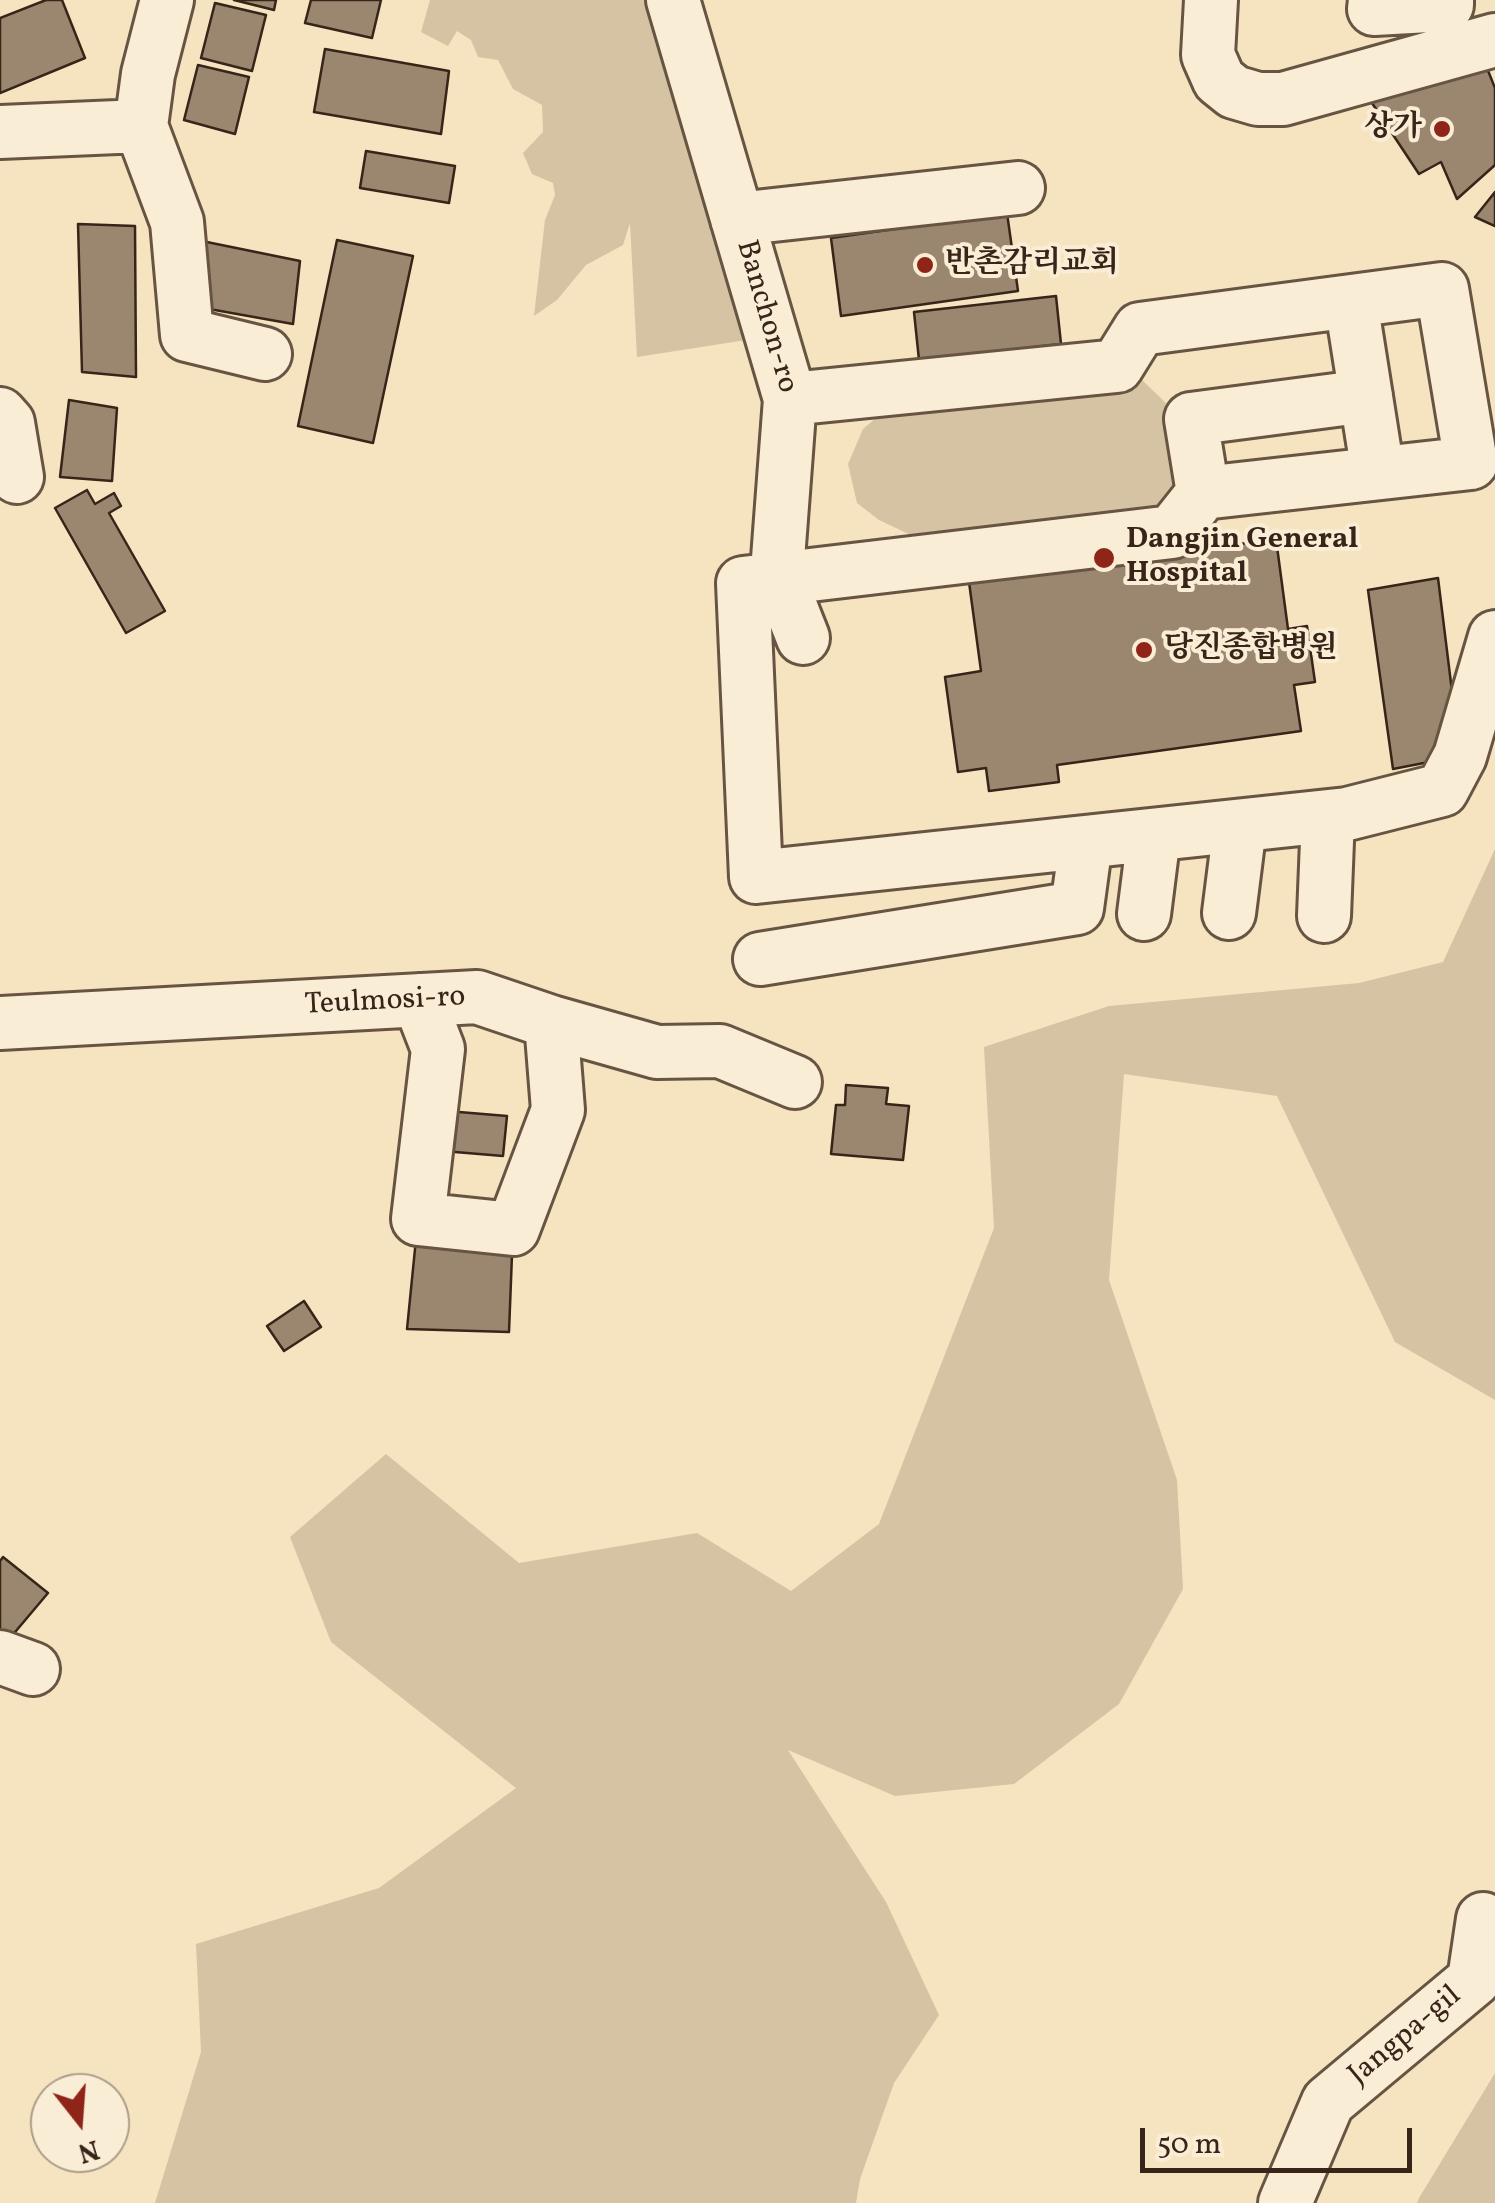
<!DOCTYPE html>
<meta charset="utf-8">
<style>
body{margin:0}
#map{position:relative;width:1495px;height:2203px;overflow:hidden;background:#f6e3bf;font-family:Vollkorn,serif}
canvas{display:block}
.north{position:absolute;left:30px;top:2073px;width:100px;height:100px;box-sizing:border-box;background:#f9edd5;border:2px solid #ac9d8a;border-radius:50%;rotate:163deg;font-size:28px;font-weight:700;line-height:40px;text-align:center;color:#382419}
.north::after{content:'';display:block;margin:auto;width:35px;height:45px;background:#8f2418;clip-path:polygon(50% 0,100% 100%,50% 72%,0 100%)}
.scale{position:absolute;left:1140px;top:2128px;width:272px;height:45px;box-sizing:border-box;border:5px solid #382419;border-top:0;padding-left:12px;font-size:30px;line-height:35px;white-space:nowrap;color:#382419;-webkit-text-stroke:8px #f9edd5;paint-order:stroke}
</style>
<div id="map">
<canvas width="1495" height="2203"></canvas>
<div class="north">N</div>
<div class="scale">50 m</div>
</div>
<script>
const ctx = document.querySelector('canvas').getContext('2d');
ctx.lineJoin = 'round';
function fill(path, color) { ctx.fillStyle = color; ctx.fill(path, 'evenodd'); }
const poly = rows => new Path2D(rows.map(r => 'M' + r).join(''));
function trace(path, color, width, dash) { ctx.strokeStyle = color; ctx.lineWidth = width; ctx.lineCap = dash ? 'butt' : 'round'; ctx.setLineDash(dash || []); ctx.stroke(path); }
function write(font, color, halo, rows, align = 'center') {
  ctx.font = font + ' Vollkorn,"Noto Serif KR",serif'; ctx.lineWidth = 8; ctx.setLineDash([]); ctx.textBaseline = 'middle'; ctx.strokeStyle = halo; ctx.fillStyle = color; for (const [text, x, y, turn = 0] of rows) {
    ctx.save(); ctx.translate(x, y); ctx.rotate((+turn || 0) * Math.PI / 180); ctx.textAlign = isNaN(turn) ? turn : align; if (halo) ctx.strokeText(text, 0, 0); ctx.fillText(text, 0, 0); ctx.restore();
  }
}
fill(poly([
 [430,0,673,0,772,336,637,357,630,223,623,245,586,265,557,300,534,316,545,220,555,195,553,183,532,174,523,153,543,132,542,105,513,89,498,60,478,57,471,40,457,31,448,46,421,32],
 [1142,380,1170,407,1181,483,1158,506,915,537,879,520,857,503,848,464,863,429,890,406],
 [1495,849,1495,1400,1395,1342,1277,1096,1124,1074,1109,1280,1177,1480,1183,1589,1119,1704,1014,1784,895,1796,788,1750,886,1902,939,2015,894,2083,860,2179,856,2203,155,2203,201,2052,196,1944,379,1888,516,1788,331,1642,290,1537,386,1454,519,1563,697,1533,791,1591,879,1524,994,1228,984,1047,1109,1006,1359,983,1443,962],
 [1495,2073,1495,2203,1417,2203,1419,2198]
]), '#d6c3a3');
const building = poly([
 [46,0,62,0,85,58,0,93,0,18,46,0],
 [234,0,276,0,274,10,234,0],
 [311,0,381,0,372,38,305,23,311,0],
 [215,3,266,15,252,71,201,58,215,3],
 [325,49,449,71,441,134,314,112,325,49],
 [1485,63,1495,88,1495,165,1457,199,1441,162,1419,174,1368,97,1485,63],
 [198,65,249,77,235,134,184,120,198,65],
 [366,151,455,166,449,203,360,188,366,151],
 [1495,192,1495,226,1475,217,1495,192],
 [1007,213,1018,291,841,316,831,238,1007,213],
 [78,224,135,226,136,377,82,372,78,224],
 [197,240,300,261,293,324,198,307,197,240],
 [337,240,413,256,373,443,298,426,337,240],
 [1056,296,1061,344,919,360,914,312,1056,296],
 [69,400,117,408,112,481,60,477,69,400],
 [87,490,95,504,114,493,121,506,109,513,165,611,126,633,55,508,87,490],
 [1276,539,1288,629,1307,626,1315,682,1294,685,1301,731,1057,765,1059,782,989,791,986,768,958,772,945,677,981,671,969,582,1276,539],
 [1438,578,1460,756,1393,769,1368,590,1438,578],
 [846,1085,888,1088,886,1104,909,1106,903,1160,831,1154,836,1105,845,1105,846,1085],
 [447,1111,507,1116,503,1156,443,1151,447,1111],
 [418,1219,513,1229,509,1332,407,1329,418,1219],
 [304,1301,321,1327,284,1351,267,1326,304,1301],
 [3,1557,48,1593,0,1650,0,1561,3,1557]
]);
fill(building, '#9b876f');
trace(building, '#382419', 2.5);
const minor = poly([
 [673,0,790,399,777,572,803,638],
 [1211,0,1208,55,1219,80,1234,92,1258,99,1283,99,1495,40],
 [1375,0,1374,9,1447,5,1447,0],
 [141,126,177,222,187,335,265,354],
 [0,132,141,126,148,74,167,0],
 [737,219,1018,188],
 [1351,302,1378,473],
 [790,399,1117,366,1140,329,1442,289,1471,463,1203,493,1172,532,743,583,756,877,1347,814,1442,790,1460,756,1495,637],
 [0,414,8,423,17,477],
 [1203,493,1191,419,1366,396],
 [1229,913,1240,826],
 [1144,914,1154,835],
 [1324,916,1328,816],
 [760,959,1077,908,1086,842],
 [551,1022,657,1052,720,1051,795,1082],
 [0,1023,477,997,551,1022,558,1110,513,1229,418,1219,438,1049,419,1000],
 [0,1657,33,1669],
 [1285,2203,1328,2102,1474,1980,1483,1919]
]);
trace(minor, '#685442', 58);
trace(minor, '#f9edd5', 52);
for (const [x, y, r, color] of [
 [1442,129,10,"#8f2418"],
 [925,265,10,"#8f2418"],
 [1104,558,12,"#8f2418"],
 [1144,650,10,"#8f2418"]
]) { const dot = new Path2D(); dot.arc(x, y, r, 0, 2 * Math.PI); ctx.fillStyle = color; ctx.fill(dot); trace(dot, '#f9edd5', 4); }
write('bold 30px', '#382419', '#f9edd5', [
 ["상가",1422,129,"right"],
 ["반촌감리교회",945,265],
 ["Dangjin General",1126,541],
 ["Hospital",1126,575],
 ["당진종합병원",1164,650]
], 'left');
write('30px', '#382419', '#f9edd5', [
 ["Banchon-ro",765,317,74],
 ["Teulmosi-ro",385,1003,-3],
 ["Jangpa-gil",1406,2037,-40]
]);
</script>
